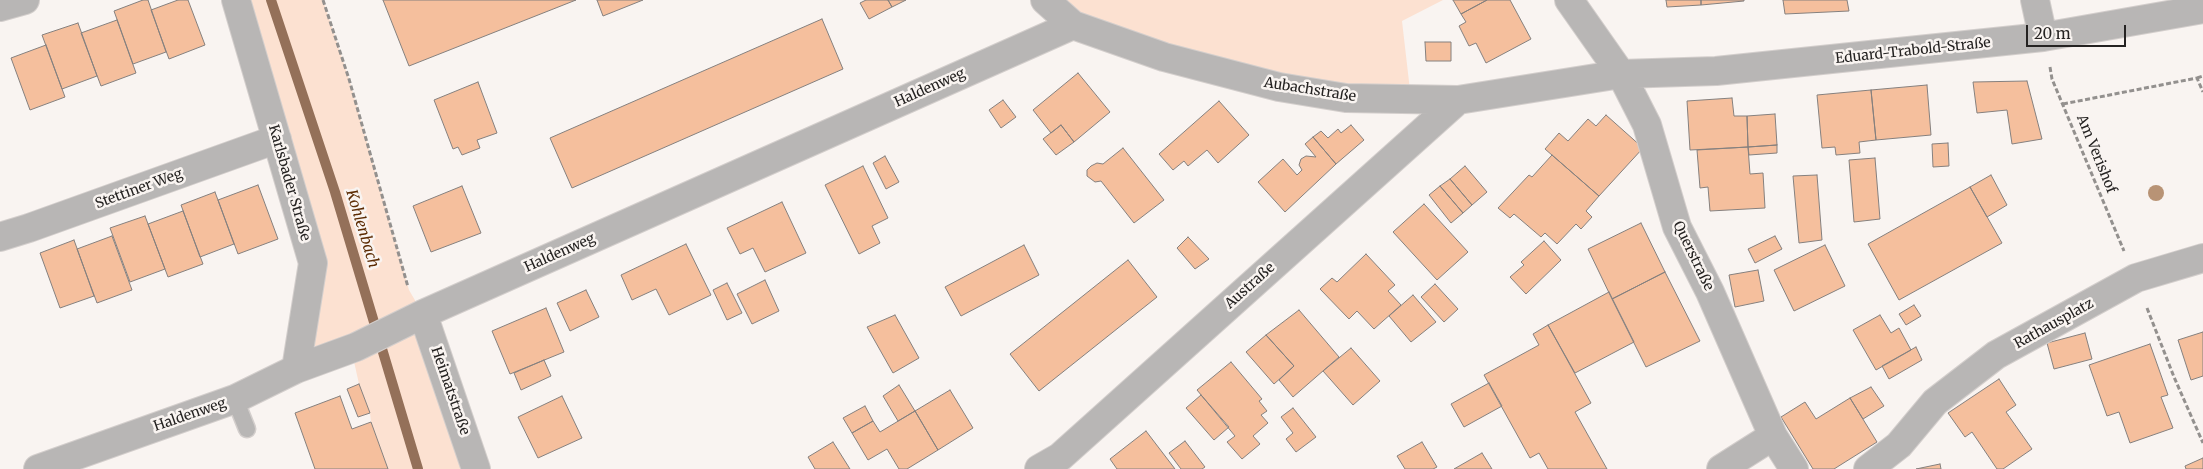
<!DOCTYPE html>
<meta charset="utf-8">
<style>
body{margin:0}
#map{position:relative;width:2203px;height:469px;overflow:hidden;background:#f9f4f1;font-family:Merriweather,serif}
canvas{display:block}
.scale{position:absolute;left:2026px;top:25px;width:100px;height:22px;box-sizing:border-box;border:2px solid #252322;border-top:0;padding-left:6px;font-size:15px;line-height:18px;white-space:nowrap;color:#252322;-webkit-text-stroke:4px #f9f4f1;paint-order:stroke}
</style>
<div id="map">
<canvas width="2203" height="469"></canvas>
<div class="scale">20 m</div>
</div>
<script>
const ctx = document.querySelector('canvas').getContext('2d');
ctx.lineJoin = 'round';
function fill(path, color) { ctx.fillStyle = color; ctx.fill(path, 'evenodd'); }
const poly = rows => new Path2D(rows.map(r => 'M' + r).join(''));
function trace(path, color, width, dash) { ctx.strokeStyle = color; ctx.lineWidth = width; ctx.lineCap = dash ? 'butt' : 'round'; ctx.setLineDash(dash || []); ctx.stroke(path); }
function write(font, color, halo, rows, align = 'center') {
  ctx.font = font + ' Merriweather,serif'; ctx.lineWidth = 5; ctx.setLineDash([]); ctx.textBaseline = 'middle'; ctx.strokeStyle = halo; ctx.fillStyle = color; for (const [text, x, y, turn = 0] of rows) {
    ctx.save(); ctx.translate(x, y); ctx.rotate((+turn || 0) * Math.PI / 180); ctx.textAlign = isNaN(turn) ? turn : align; if (halo) ctx.strokeText(text, 0, 0); ctx.fillText(text, 0, 0); ctx.restore();
  }
}
fill(poly([
 [236,0,323,0,349,79,409,290,423,314,476,469,388,469,371,422,370,413,359,384,351,348,296,369,313,263],
 [1045,0,1443,0,1402,21,1411,99,1164,57]
]), '#fce1d1');
trace(poly([
 [271,0,335,192,418,469]
]), '#947059', 10);
const building = poly([
 [143,0,148,0,166,52,133,64,114,11,143,0],
 [178,0,188,0,205,45,169,59,151,10,178,0],
 [383,0,576,0,409,66,383,0],
 [597,0,643,0,603,16,597,0],
 [866,0,888,0,892,7,869,19,860,3,866,0],
 [888,0,906,0,892,7,888,0],
 [1453,0,1487,0,1461,14,1453,0],
 [1487,0,1510,0,1531,39,1486,63,1476,43,1469,46,1459,26,1466,22,1461,14,1487,0],
 [1666,0,1701,0,1701,5,1667,7,1666,0],
 [1701,0,1744,0,1744,1,1701,5,1701,0],
 [1783,0,1847,0,1849,11,1785,14,1783,0],
 [822,19,843,69,572,188,550,138,822,19],
 [117,20,136,73,101,86,81,33,117,20],
 [78,23,97,76,62,89,42,35,78,23],
 [1425,42,1451,42,1451,61,1426,61,1425,42],
 [46,45,65,97,30,110,11,58,46,45],
 [1078,73,1110,112,1074,142,1061,125,1051,133,1033,110,1078,73],
 [2027,81,2042,139,2012,144,2007,110,1977,113,1973,82,2027,81],
 [478,82,497,133,477,140,480,148,462,155,458,147,453,149,434,100,478,82],
 [1927,85,1931,135,1876,140,1871,90,1927,85],
 [1871,90,1876,140,1859,142,1860,153,1836,155,1835,147,1822,148,1817,95,1871,90],
 [1732,98,1734,116,1747,116,1748,147,1690,150,1687,101,1732,98],
 [1003,100,1016,117,1001,128,989,110,1003,100],
 [1219,101,1249,135,1218,163,1207,150,1188,166,1184,161,1173,170,1159,154,1219,101],
 [1775,114,1777,145,1748,147,1747,116,1775,114],
 [1606,115,1643,148,1599,196,1545,149,1559,133,1568,141,1588,119,1596,126,1606,115],
 [1061,125,1074,142,1056,155,1043,139,1061,125],
 [1351,125,1364,140,1336,164,1313,137,1321,131,1328,138,1338,129,1341,133,1351,125],
 [1313,137,1336,164,1285,212,1258,182,1283,159,1297,175,1302,170,1299,165,1301,159,1306,156,1316,157,1305,144,1313,137],
 [1948,143,1949,166,1933,167,1932,144,1948,143],
 [1777,145,1777,153,1749,155,1748,147,1777,145],
 [1748,147,1750,174,1763,173,1765,208,1710,211,1708,187,1700,188,1697,150,1748,147],
 [1123,148,1164,200,1134,223,1101,181,1095,182,1087,176,1087,170,1091,166,1097,163,1103,164,1123,148],
 [1552,155,1599,196,1586,211,1592,217,1581,229,1576,224,1557,244,1545,233,1541,237,1514,214,1510,218,1498,208,1529,175,1532,177,1552,155],
 [885,156,899,182,886,189,873,163,885,156],
 [1875,158,1880,219,1854,222,1849,160,1875,158],
 [863,166,888,218,872,226,880,243,859,254,825,185,863,166],
 [1465,166,1487,192,1472,205,1450,179,1465,166],
 [1817,175,1822,240,1799,243,1793,176,1817,175],
 [1991,175,2007,205,1987,217,1970,187,1991,175],
 [1450,179,1472,205,1463,213,1440,186,1450,179],
 [258,185,278,239,238,254,218,200,258,185],
 [462,186,481,233,431,252,413,206,462,186],
 [1440,186,1463,213,1451,223,1429,195,1440,186],
 [1970,187,2002,243,1899,300,1868,244,1970,187],
 [215,192,234,244,200,257,181,205,215,192],
 [782,202,806,253,765,272,753,248,740,254,727,228,782,202],
 [1424,204,1468,252,1437,280,1393,232,1424,204],
 [183,211,203,264,168,277,148,224,183,211],
 [145,216,165,269,130,282,110,228,145,216],
 [1641,223,1665,272,1612,299,1588,249,1641,223],
 [112,236,132,290,97,303,77,249,112,236],
 [1775,236,1782,249,1755,263,1748,249,1775,236],
 [1188,237,1209,259,1195,269,1177,248,1188,237],
 [74,240,94,296,60,308,40,253,74,240],
 [1544,241,1561,260,1526,294,1510,277,1524,265,1521,262,1544,241],
 [686,244,711,295,669,315,656,289,632,300,621,275,686,244],
 [1024,245,1039,275,961,316,945,287,1024,245],
 [1825,245,1845,286,1794,311,1774,270,1825,245],
 [1366,254,1395,285,1388,291,1401,305,1374,329,1357,311,1349,319,1320,289,1332,278,1337,282,1366,254],
 [1128,260,1157,297,1039,391,1010,354,1128,260],
 [1758,270,1764,301,1735,307,1729,275,1758,270],
 [1665,272,1700,341,1646,367,1612,299,1665,272],
 [765,280,779,311,752,324,737,294,765,280],
 [727,283,742,313,727,320,713,290,727,283],
 [1435,284,1458,309,1444,322,1421,297,1435,284],
 [586,290,599,317,570,331,557,303,586,290],
 [1609,292,1634,342,1575,373,1548,325,1609,292],
 [1413,295,1436,322,1411,342,1389,316,1413,295],
 [1914,305,1921,316,1906,325,1899,314,1914,305],
 [546,308,564,352,510,374,492,331,546,308],
 [1299,310,1339,357,1293,397,1279,380,1294,366,1266,335,1299,310],
 [895,315,919,358,893,373,867,327,895,315],
 [1880,315,1891,333,1899,328,1911,350,1876,370,1853,330,1880,315],
 [1548,325,1591,403,1575,412,1607,469,1548,469,1539,453,1530,458,1484,375,1539,345,1533,334,1548,325],
 [2203,332,2203,376,2191,380,2178,340,2203,332],
 [2085,333,2092,359,2054,369,2047,343,2085,333],
 [1266,335,1294,366,1274,384,1246,352,1266,335],
 [2150,344,2168,395,2161,397,2173,428,2130,443,2119,412,2107,416,2089,365,2150,344],
 [1916,347,1922,360,1889,379,1882,366,1916,347],
 [1351,348,1380,381,1353,405,1323,371,1351,348],
 [544,360,551,376,521,390,514,373,544,360],
 [1231,362,1262,399,1259,401,1267,411,1261,415,1268,423,1253,436,1260,444,1242,459,1227,442,1235,436,1197,390,1231,362],
 [1999,379,2016,405,2006,412,2032,449,2003,469,1997,469,1972,432,1965,437,1948,413,1999,379],
 [1489,383,1502,406,1464,427,1451,404,1489,383],
 [359,384,370,413,358,417,347,389,359,384],
 [899,385,915,411,898,421,883,396,899,385],
 [1871,387,1884,406,1863,419,1850,398,1871,387],
 [950,390,973,428,938,450,915,411,950,390],
 [1201,395,1229,427,1214,440,1186,408,1201,395],
 [340,396,352,429,371,422,388,469,315,469,295,413,340,396],
 [562,396,582,438,538,458,518,417,562,396],
 [1850,398,1877,442,1834,469,1813,469,1781,417,1805,402,1816,419,1850,398],
 [865,406,873,421,852,433,843,418,865,406],
 [1293,408,1316,437,1296,452,1286,439,1293,433,1281,417,1293,408],
 [915,411,938,450,907,469,899,469,887,449,868,460,852,433,873,421,880,432,915,411],
 [1146,431,1175,469,1117,469,1110,459,1146,431],
 [1185,441,1205,467,1202,469,1181,469,1169,453,1185,441],
 [833,442,850,469,815,469,808,457,833,442],
 [1422,442,1437,467,1433,469,1405,469,1397,456,1422,442],
 [1482,453,1492,469,1454,469,1482,453],
 [2203,458,2203,469,2186,469,2185,466,2203,458],
 [1940,464,1941,469,1916,469,1940,464]
]);
fill(building, '#f5bf9d');
trace(building, '#85807e', 1);
const service = poly([
 [235,399,247,429]
]);
const minor = poly([
 [236,0,313,263,296,369],
 [1045,0,1073,25,1164,57,1279,87,1346,98,1458,100,1621,74,1716,71,2043,37,2203,9],
 [1569,0,1621,74,1647,125,1677,227,1710,292,1773,436,1794,469],
 [2035,0,2043,37],
 [0,7,25,0],
 [0,237,29,228,277,139],
 [423,314,476,469],
 [38,469,235,399,296,369,356,347,423,314,1073,25],
 [1039,469,1060,457,1458,100],
 [1721,469,1773,436],
 [1868,469,1899,445,1935,402,1996,355,2136,278,2203,258]
]);
trace(service, '#d3cecc', 19);
trace(minor, '#d3cecc', 30);
trace(poly([
 [323,0,349,79,408,287],
 [2050,67,2052,79,2124,251],
 [2197,78,2203,76],
 [2063,104,2197,78,2203,92],
 [2147,308,2174,377,2203,443]
]), '#93908e', 3, [5, 2.5]);
trace(service, '#b8b6b5', 16);
trace(minor, '#b8b6b5', 28);
ctx.fillStyle = '#b89375';
for (const [x, y] of [
 [2156,193]
]) { ctx.beginPath(); ctx.arc(x, y, 8, 0, 2 * Math.PI); ctx.fill(); }
write('14px', '#252322', '#f9f4f1', [
 ["Eduard-Trabold-Straße",1913,51,-6],
 ["Haldenweg",930,88,-24],
 ["Aubachstraße",1310,90,9],
 ["Am Verishof",2096,154,68],
 ["Karlsbader Straße",289,183,74],
 ["Stettiner Weg",139,189,-20],
 ["Haldenweg",560,253,-24],
 ["Querstraße",1693,256,64],
 ["Austraße",1250,286,-42],
 ["Rathausplatz",2054,324,-29],
 ["Heimatstraße",450,391,71],
 ["Haldenweg",190,415,-19]
]);
write('italic 15px', '#5b2b03', '#f9f4f1', [
 ["Kohlenbach",362,229,73]
]);
</script>
